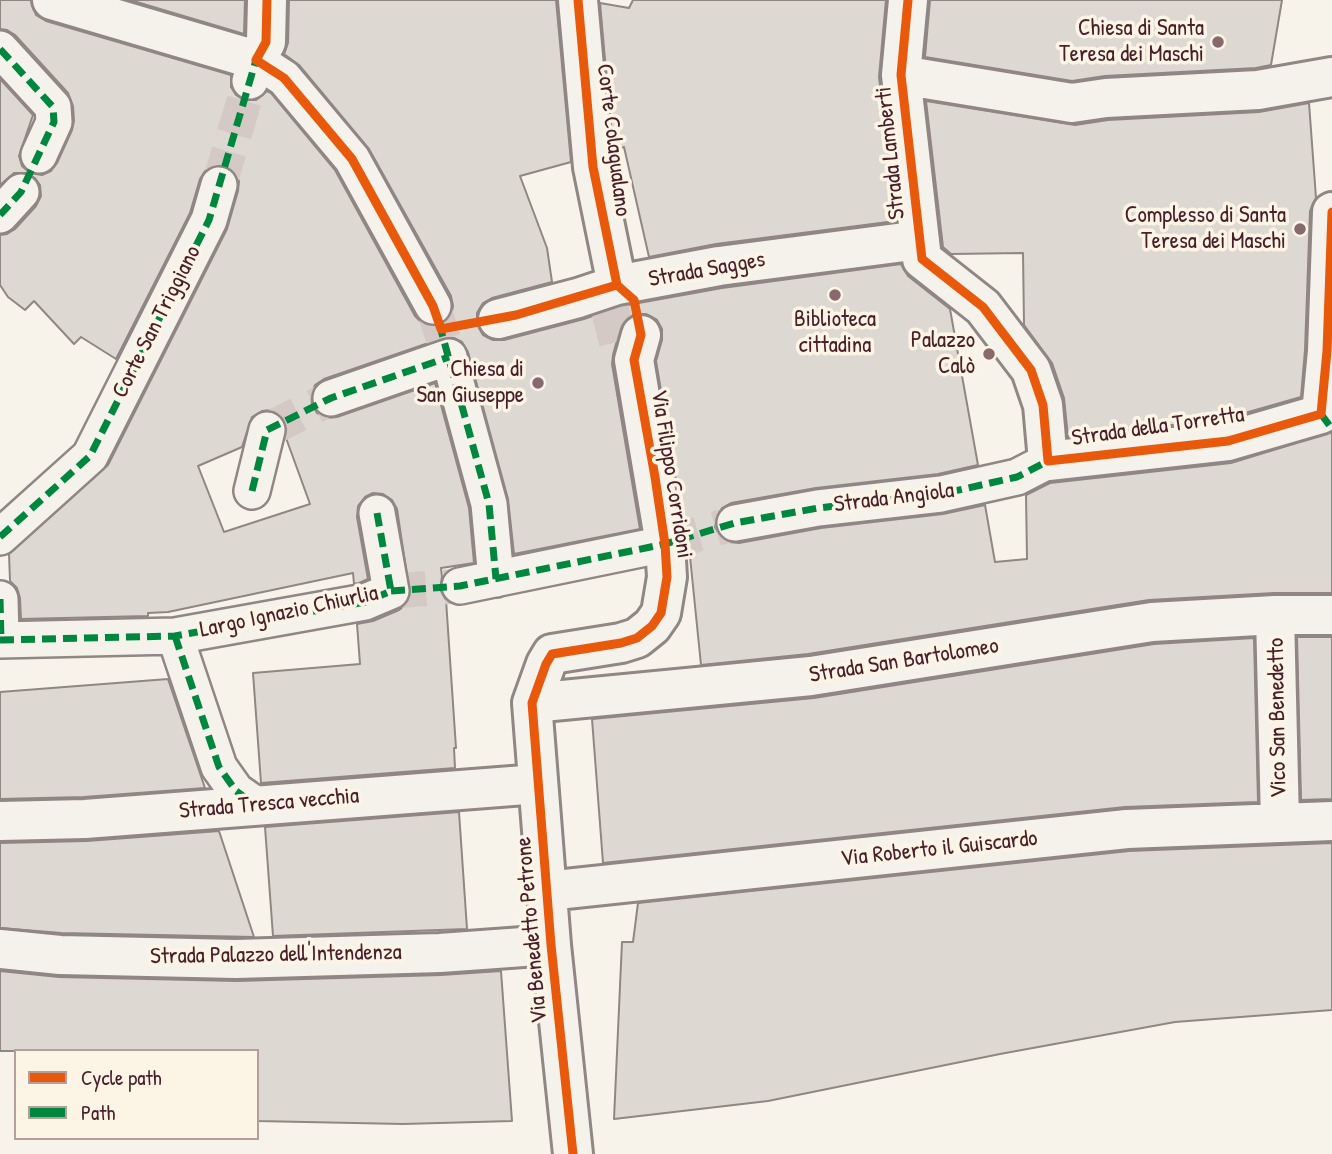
<!DOCTYPE html>
<meta charset="utf-8">
<style>
body{margin:0}
#map{position:relative;width:1332px;height:1154px;overflow:hidden;background:#f7f3ea;font-family:"Patrick Hand",sans-serif}
canvas{display:block}
.legend{position:absolute;left:14px;top:1049px;width:245px;height:91px;box-sizing:border-box;background:#fcf5e5;border:2px solid #b59f9b;margin:0;padding:9px 12px;list-style:none;font-size:21px;color:#4a1f2b}
.legend li{display:flex;align-items:center;gap:14px;height:35px}
.legend b{width:35px;border:2px solid #b59f9b}
</style>
<div id="map">
<canvas width="1332" height="1154"></canvas>
<ul class="legend">
<li><b style="height:9px;background:#e8590c"></b>Cycle path</li>
<li><b style="height:9px;background:#00873e"></b>Path</li>
</ul>
</div>
<script>
const ctx = document.querySelector('canvas').getContext('2d');
ctx.lineJoin = 'round';
function fill(path, color) { ctx.fillStyle = color; ctx.fill(path, 'evenodd'); }
const poly = rows => new Path2D(rows.map(r => 'M' + r).join(''));
function trace(path, color, width, dash) { ctx.strokeStyle = color; ctx.lineWidth = width; ctx.lineCap = dash ? 'butt' : 'round'; ctx.setLineDash(dash || []); ctx.stroke(path); }
function write(font, color, halo, rows, align = 'center') {
  ctx.font = font + ' "Patrick Hand",sans-serif'; ctx.lineWidth = 7; ctx.setLineDash([]); ctx.textBaseline = 'middle'; ctx.strokeStyle = halo; ctx.fillStyle = color; for (const [text, x, y, turn = 0] of rows) {
    ctx.save(); ctx.translate(x, y); ctx.rotate((+turn || 0) * Math.PI / 180); ctx.textAlign = isNaN(turn) ? turn : align; if (halo) ctx.strokeText(text, 0, 0); ctx.fillText(text, 0, 0); ctx.restore();
  }
}
const building = poly([
 [0,0,31,0,36,15,46,21,231,75,231,87,236,95,244,100,256,100,267,91,271,93,335,170,415,316,423,324,433,326,443,323,451,316,453,306,451,296,369,149,299,65,284,54,288,43,289,0,556,0,571,162,520,176,547,248,552,282,492,298,483,303,477,313,477,324,483,335,493,340,504,340,584,319,622,306,722,288,901,264,908,276,950,309,978,465,938,474,816,488,731,503,722,508,716,517,715,527,720,536,729,542,739,543,821,528,943,514,985,505,995,562,1027,559,1026,495,1050,483,1231,463,1332,432,1332,593,1274,593,1149,600,808,654,701,665,687,527,684,528,656,361,662,340,662,329,657,320,646,314,635,314,626,319,620,329,613,355,612,364,640,529,514,554,508,499,468,352,462,342,454,338,443,338,324,379,315,385,311,395,312,404,317,413,327,418,337,417,435,383,469,508,474,563,441,568,442,577,440,589,446,600,456,748,454,748,455,768,261,783,253,673,360,664,357,624,373,621,399,610,406,604,410,596,397,509,392,500,383,494,373,493,365,497,358,506,357,517,368,579,359,583,354,584,353,573,168,612,148,613,148,616,21,619,20,598,17,588,10,581,9,554,108,465,227,229,238,191,239,181,234,172,225,166,215,165,205,171,200,179,190,213,116,359,81,337,74,344,34,301,25,310,8,297,0,285,0,235,7,234,15,229,36,206,41,196,40,185,35,178,26,173,14,173,0,185,0,79,33,115,19,156,22,166,30,173,42,175,51,171,57,163,72,130,74,121,73,106,68,93,15,35,7,30,0,29,0,0],
 [262,411,271,410,280,415,286,424,286,438,310,504,224,532,198,466,242,447,252,417,262,411],
 [130,0,245,0,244,34,130,0],
 [633,0,886,0,879,77,896,221,716,244,649,257,624,147,613,150,600,3,629,8,633,0],
 [930,0,1282,0,1271,65,1256,68,1105,76,1072,81,925,57,930,0],
 [926,101,1075,125,1108,120,1259,112,1309,103,1316,198,1310,211,1305,350,1301,397,1224,419,1068,437,1064,398,1052,363,1024,325,1023,253,951,254,943,247,926,101],
 [1297,637,1332,637,1332,799,1301,800,1297,637],
 [1254,638,1258,802,1125,807,603,863,592,719,814,698,1154,644,1254,638],
 [168,679,205,788,84,797,0,799,0,692,168,679],
 [459,812,467,929,273,936,265,827,459,812],
 [219,831,254,937,61,933,0,928,0,843,87,841,219,831],
 [1332,843,1332,1010,1175,1022,1000,1054,768,1101,614,1119,622,942,633,942,638,903,1129,851,1332,843],
 [0,971,59,977,237,981,441,975,501,971,512,1121,403,1124,257,1121,257,1051,0,1051,0,971]
]);
fill(building, '#ddd8d2');
trace(building, '#908684', 2);
trace(poly([
 [219,185,250,81],
 [433,306,449,357],
 [267,430,331,398],
 [665,544,735,523],
 [391,591,460,586]
]), '#d4c9c4', 35, [35, 18]);
trace(poly([
 [609,305,618,342]
]), '#d4c9c4', 38, [38, 19]);
const pedestrian = poly([
 [0,49,53,107,54,122,39,155],
 [250,81,256,60,284,78,352,159,433,306],
 [0,215,21,192],
 [331,398,449,357,489,504,496,579],
 [252,491,267,430],
 [735,523,818,508,941,494,1017,477,1048,461],
 [0,537,90,456,209,220,219,185],
 [460,586,665,544],
 [0,599,1,640],
 [175,636,219,767,236,791,256,805],
 [0,640,175,636,365,602,391,591,377,513]
]);
const minor = poly([
 [52,0,256,60,266,42,267,0],
 [578,0,593,167,617,285],
 [908,0,901,75,922,259,983,307,1031,370,1043,405,1048,461,1228,441,1321,414,1327,351,1332,212],
 [901,75,1072,103,1106,98,1258,90,1332,77],
 [498,319,578,298,617,285,719,266,920,240],
 [1275,615,1280,822],
 [532,703,811,676,1152,622,1275,615,1332,615],
 [0,821,85,819,538,784],
 [547,891,1127,829,1332,821],
 [0,949,60,955,236,959,440,953,551,945],
 [573,1154,551,945,532,703,546,664,552,654,621,643,637,638,652,626,661,613,667,577,665,544,634,360,641,335]
]);
trace(pedestrian, '#908684', 40);
trace(minor, '#908684', 44);
trace(pedestrian, '#f5f2ec', 35);
trace(minor, '#f5f2ec', 38);
trace(poly([
 [0,49,53,107,54,122,21,192,0,215],
 [439,323,489,504,496,579],
 [1321,414,1332,429],
 [252,491,267,430,331,398,449,357],
 [0,537,90,456,209,220,256,60,262,64],
 [391,591,460,586,665,544,735,523,818,508,941,494,1017,477,1048,461],
 [0,599,1,640],
 [175,636,219,767,236,791,256,805],
 [0,640,175,636,365,602,391,591,377,513]
]), '#00873e', 7, [14, 7]);
trace(poly([
 [267,0,266,42,256,60,284,78,352,159,433,306,441,329,516,315,617,285],
 [578,0,593,167,617,285],
 [908,0,901,75,922,259,983,307,1031,370,1043,405,1048,461,1228,441,1321,414,1327,351,1332,212],
 [573,1154,551,945,532,703,546,664,552,654,621,643,637,638,652,626,661,613,667,577,665,544,655,477,634,360,641,335,634,300,617,285]
]), '#e8590c', 9);
for (const [x, y, r, color] of [
 [1218,42,7,"#87696e"],
 [1300,229,7,"#87696e"],
 [835,295,7,"#87696e"],
 [989,354,7,"#87696e"],
 [538,383,7,"#87696e"]
]) { const dot = new Path2D(); dot.arc(x, y, r, 0, 2 * Math.PI); ctx.fillStyle = color; ctx.fill(dot); trace(dot, '#fcf5e5', 2.5); }
write('23px', '#4a1f2b', '#fcf5e5', [
 ["Chiesa di Santa",1204,29],
 ["Teresa dei Maschi",1204,55],
 ["Complesso di Santa",1286,216],
 ["Teresa dei Maschi",1286,242],
 ["Biblioteca",835,320,"center"],
 ["cittadina",835,346,"center"],
 ["Palazzo",975,341],
 ["Calò",975,367],
 ["Chiesa di",524,370],
 ["San Giuseppe",524,396]
], 'right');
write('23px', '#4a1f2b', '#fcf5e5', [
 ["Corte Colagualano",613,140,83],
 ["Strada Lamberti",891,153,-96],
 ["Strada Sagges",707,270,-10],
 ["Corte San Triggiano",157,322,-63],
 ["Strada della Torretta",1158,427,-8],
 ["Via Filippo Corridoni",671,474,81],
 ["Strada Angiola",894,498,-7],
 ["Largo Ignazio Chiurlia",289,612,-12],
 ["Strada San Bartolomeo",904,661,-9],
 ["Vico San Benedetto",1278,718,-91],
 ["Strada Tresca vecchia",269,804,-5],
 ["Via Roberto il Guiscardo",939,849,-6],
 ["Via Benedetto Petrone",532,930,-95],
 ["Strada Palazzo dell'Intendenza",276,955,-1]
]);
</script>
